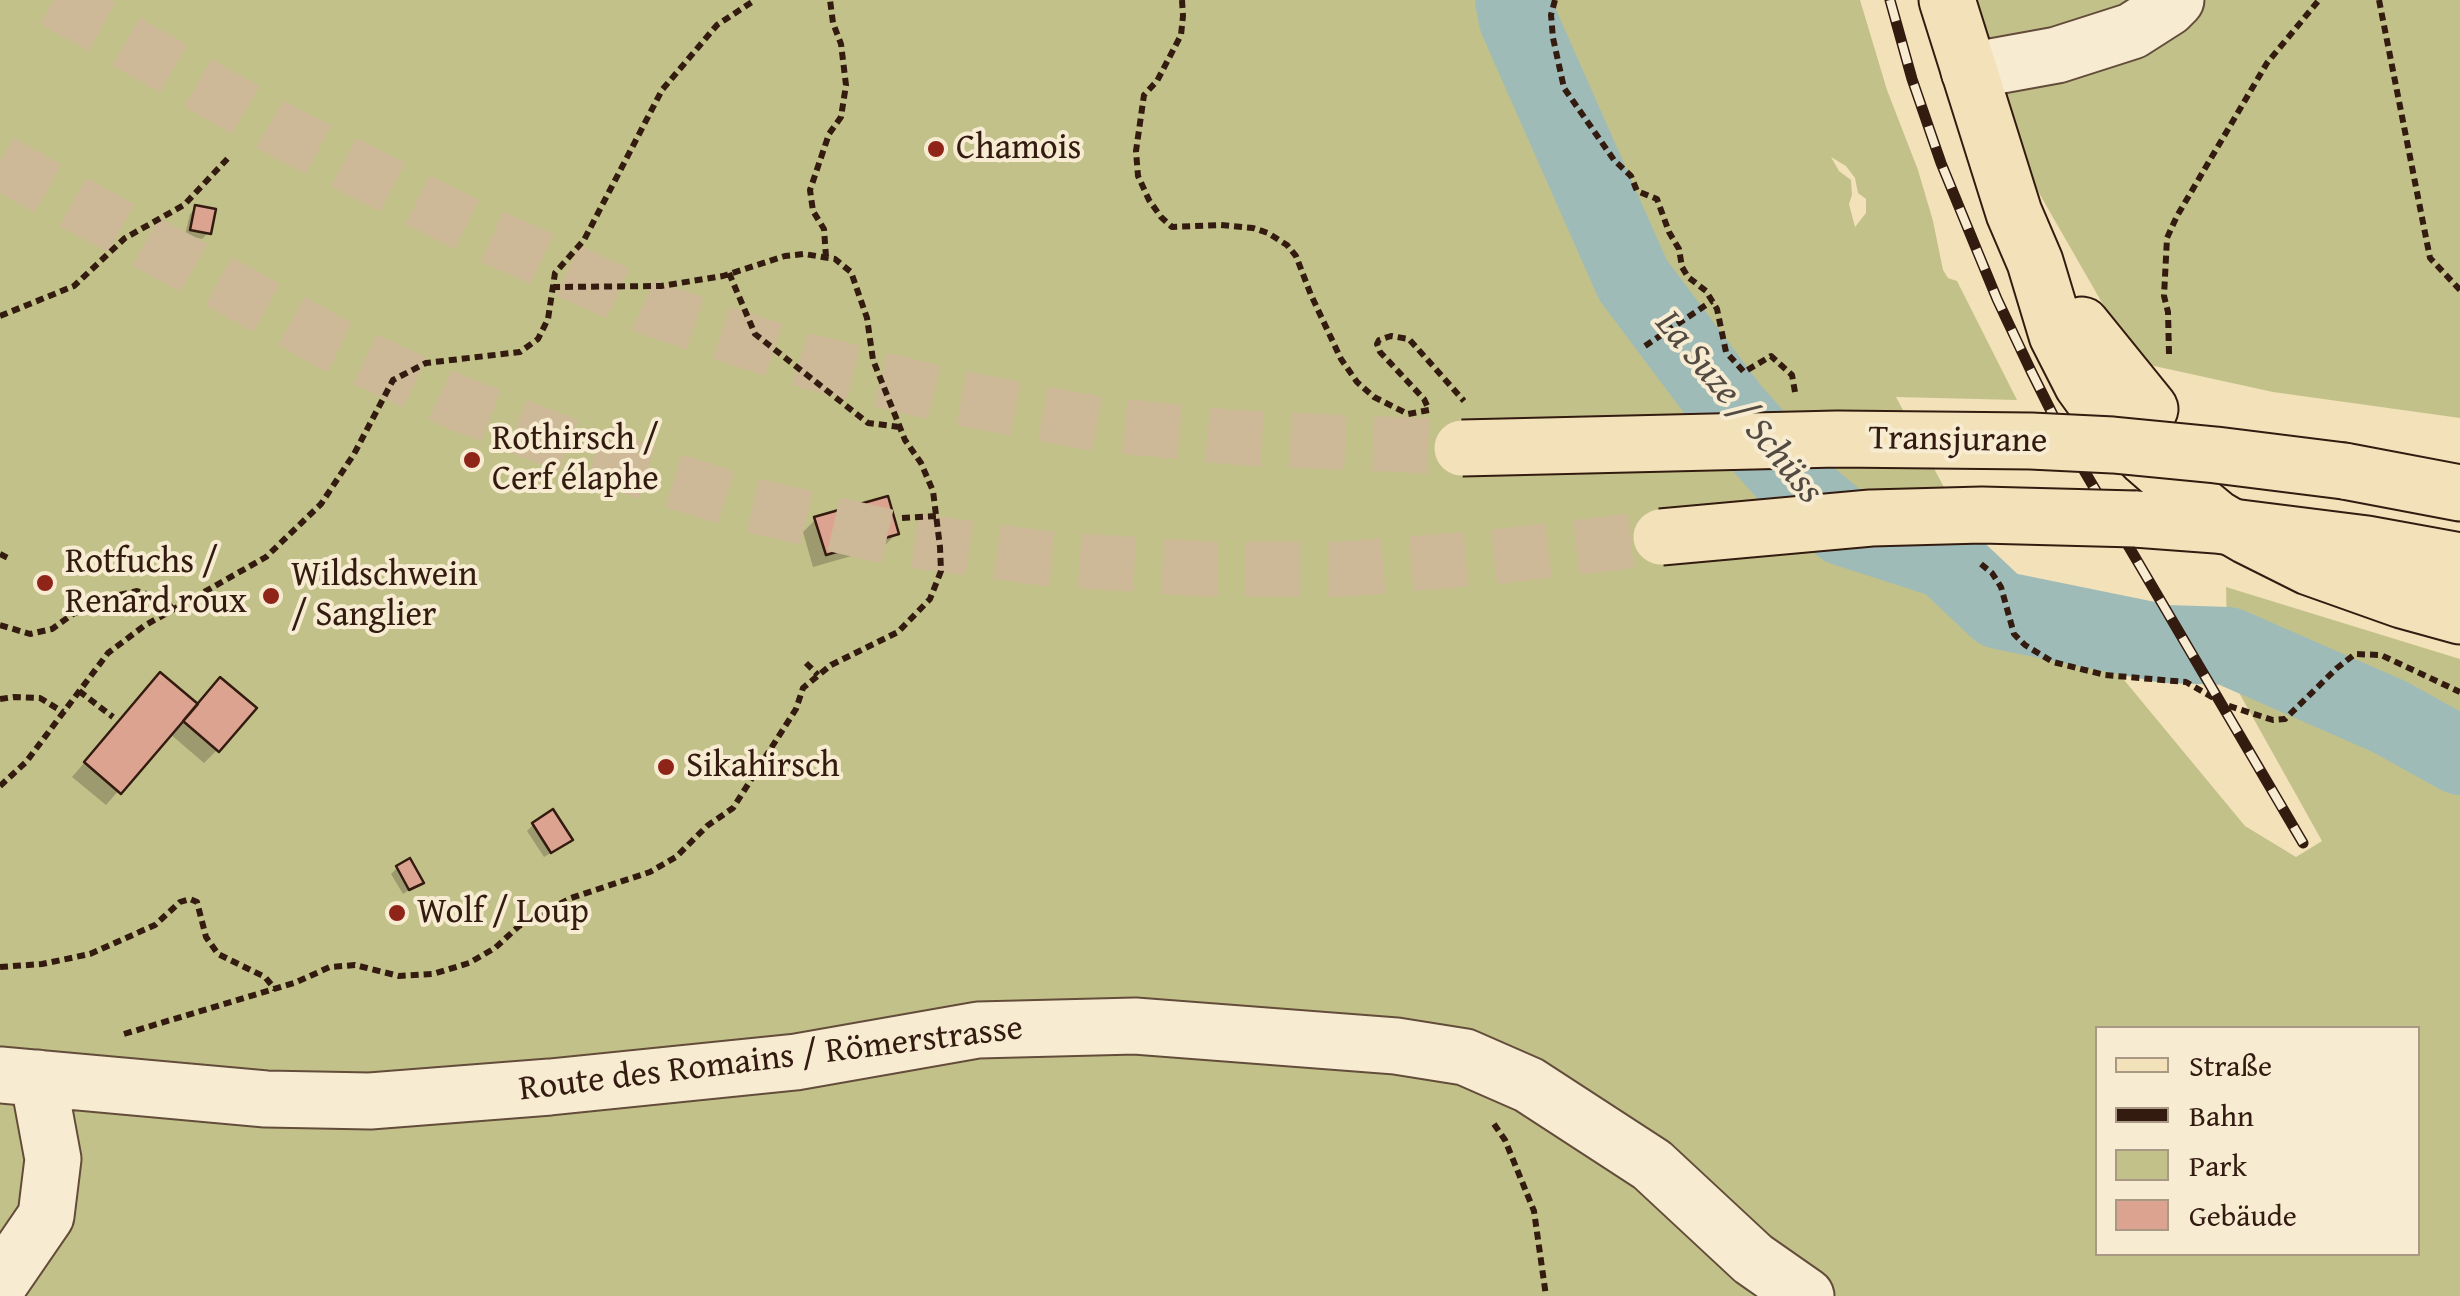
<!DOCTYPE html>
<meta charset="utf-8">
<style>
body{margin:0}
#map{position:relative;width:2460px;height:1296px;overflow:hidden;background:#f3e1b9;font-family:"Gentium Book Plus",serif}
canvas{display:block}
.legend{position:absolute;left:2095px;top:1026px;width:325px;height:230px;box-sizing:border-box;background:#f7ecd2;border:2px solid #a99884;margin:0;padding:12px 18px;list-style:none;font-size:30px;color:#331b10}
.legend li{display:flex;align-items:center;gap:20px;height:50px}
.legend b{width:50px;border:2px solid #a99884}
</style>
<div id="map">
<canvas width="2460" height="1296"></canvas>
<ul class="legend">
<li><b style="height:12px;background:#f3e1b9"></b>Straße</li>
<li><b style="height:12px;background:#331b10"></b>Bahn</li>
<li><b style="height:28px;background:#c3c18a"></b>Park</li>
<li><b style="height:28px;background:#dca490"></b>Gebäude</li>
</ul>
</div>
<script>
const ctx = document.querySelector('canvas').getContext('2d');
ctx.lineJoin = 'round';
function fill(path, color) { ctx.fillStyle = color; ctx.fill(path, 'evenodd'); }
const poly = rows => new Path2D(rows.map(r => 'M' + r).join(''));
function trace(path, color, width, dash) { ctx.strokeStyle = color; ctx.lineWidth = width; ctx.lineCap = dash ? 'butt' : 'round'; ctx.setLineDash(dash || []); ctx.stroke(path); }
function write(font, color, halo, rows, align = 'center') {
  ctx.font = font + ' "Gentium Book Plus",serif'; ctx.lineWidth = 8; ctx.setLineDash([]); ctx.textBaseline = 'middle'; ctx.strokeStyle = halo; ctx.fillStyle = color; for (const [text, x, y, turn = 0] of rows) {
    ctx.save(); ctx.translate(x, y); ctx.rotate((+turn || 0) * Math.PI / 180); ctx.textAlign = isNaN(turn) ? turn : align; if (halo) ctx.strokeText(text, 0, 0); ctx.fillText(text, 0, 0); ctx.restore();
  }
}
fill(poly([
 [0,0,1860,0,1887,90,1918,170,1933,221,1943,270,1948,278,1957,281,2017,400,1896,397,1971,538,2115,669,2245,826,2296,857,2322,841,2228,673,2226,587,2460,659,2460,1296,0,1296],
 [1831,157,1846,166,1855,178,1858,193,1866,199,1866,213,1855,227,1849,204,1852,195,1851,180,1839,171],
 [2098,1028,2418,1028,2418,1254,2098,1254],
 [1947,0,2460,0,2460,418,2273,392,2136,362,1969,71]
]), '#c3c18a');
fill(poly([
 [196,208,208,233,202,239,185,235,190,214],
 [510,235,522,262,516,268,497,255],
 [816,519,896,534,883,547,813,567,803,532],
 [148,689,217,750,204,763,169,733,106,805,72,777],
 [533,825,564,845,544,857,527,831],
 [397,868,421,882,403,894,391,874]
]), '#0003');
trace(poly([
 [1514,0,1518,20,1633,280,1729,408,1807,496,1844,527,1946,560,1999,610,2166,644,2228,646,2390,717,2460,756]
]), '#9ebbb8', 78);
const building = poly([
 [195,205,216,209,211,234,190,230,195,205],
 [516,226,539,242,524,264,501,248,516,226],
 [888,496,899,534,826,555,814,517,888,496],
 [160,672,198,704,121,794,84,762,160,672],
 [220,677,257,708,219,752,183,721,220,677],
 [553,809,573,840,551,853,532,823,553,809],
 [410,858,424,883,409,890,396,866,410,858]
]);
fill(building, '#dca490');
trace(building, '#331b10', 2.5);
trace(poly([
 [54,0,280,130,475,229,655,310,807,361,944,395,1098,424,1243,438,1453,447],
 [0,162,333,344,458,403,591,454,746,504,894,538,1051,559,1205,569,1344,569,1492,557,1648,539]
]), '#cdb997', 55, [55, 28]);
const minor = poly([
 [1969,71,2057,55,2132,31,2168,8,2176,0],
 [0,1075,266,1099,370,1101,550,1087,796,1062,978,1030,1135,1026,1396,1046,1465,1057,1529,1085,1652,1165,1753,1259,1806,1296],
 [0,1283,46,1216,53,1159,38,1078]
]);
const major = poly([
 [1947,0,2014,213,2035,262,2057,335,2082,384,2103,413,2146,458,2193,499,2216,518,2247,536,2309,567,2402,600,2460,616],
 [2082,325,2150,409]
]);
const highway = poly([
 [2344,471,2460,493],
 [2135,519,2216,525,2367,544,2460,561]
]);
trace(minor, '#634c3a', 59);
trace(major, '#331b10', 59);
trace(highway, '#331b10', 59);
trace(poly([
 [1182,0,1183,16,1181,35,1157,81,1144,95,1136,151,1138,176,1149,200,1161,217,1172,227,1221,225,1253,228,1268,233,1287,245,1296,256,1311,295,1341,359,1357,382,1374,397,1408,414,1429,410,1424,399,1380,352,1377,344,1379,340,1391,336,1409,339,1464,401],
 [1555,0,1551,15,1553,38,1564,88,1614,160,1631,176,1637,191,1657,199,1669,232,1679,249,1682,267,1688,277,1706,291,1717,309,1726,352,1744,372,1771,356,1792,375,1795,392],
 [2379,0,2430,258,2460,290],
 [826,257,824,229,813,211,810,190,829,134,841,117,846,85,841,44,833,23,830,0],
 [729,273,755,334,868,423,900,427],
 [0,316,74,286,125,238,184,205,230,156],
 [1645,346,1712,301],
 [2169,354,2168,312,2164,296,2167,238,2177,216,2267,63,2319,0],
 [902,518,936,516],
 [0,554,10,559],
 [1981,564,1992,573,2001,587,2014,634,2025,645,2053,662,2105,675,2186,682,2226,705,2273,720,2285,719,2337,668,2355,654,2381,655,2460,692],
 [0,625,30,634,52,629,73,614,110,597,137,591,166,600,173,610],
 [806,663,818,675],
 [79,691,113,717],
 [0,699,14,697,40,698,63,712],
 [0,786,26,762,108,653,144,626,266,557,321,504,354,454,393,380,426,363,520,352,538,339,548,319,555,273,584,240,662,90,717,25,755,0],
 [0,967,42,964,90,954,155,925,180,902,190,899,197,902,206,937,218,954,265,977,275,989],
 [124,1034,294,983,330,967,355,965,399,976,433,974,469,963,495,948,519,926,571,898,650,872,676,857,707,826,733,808,796,709,803,688,831,665,898,632,930,599,941,571,940,547,933,491,921,463,905,440,873,360,867,318,851,272,835,259,804,254,785,256,723,276,661,286,553,287],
 [1494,1124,1505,1140,1534,1211,1546,1296]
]), '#331b10', 6, [8, 5]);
trace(minor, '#f7ecd2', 55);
trace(major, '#f3e1b9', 55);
trace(highway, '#f3e1b9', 55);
const rail = poly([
 [1890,0,1912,79,1941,163,1997,299,2031,371,2062,433,2303,843]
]);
trace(rail, '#331b10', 11);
trace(rail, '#f7ecd2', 8, [22]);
const highwayBridge = poly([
 [1462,448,1837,439,2031,441,2113,445,2216,455,2344,471],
 [1661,537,1871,518,1982,515,2135,519]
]);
trace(highwayBridge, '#331b10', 59, []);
trace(highwayBridge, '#f3e1b9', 55);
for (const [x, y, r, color] of [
 [936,149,10,"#8f2418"],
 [472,460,10,"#8f2418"],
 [45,583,10,"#8f2418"],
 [271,596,10,"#8f2418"],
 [666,767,10,"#8f2418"],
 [397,913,10,"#8f2418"]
]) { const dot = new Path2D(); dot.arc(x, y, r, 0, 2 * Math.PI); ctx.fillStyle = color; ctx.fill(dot); trace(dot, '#f7ecd2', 4); }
write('35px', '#331b10', '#f7ecd2', [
 ["Chamois",956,149],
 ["Rothirsch /",492,440],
 ["Cerf élaphe",492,480],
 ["Rotfuchs /",65,563],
 ["Renard roux",65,603],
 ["Wildschwein",291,576],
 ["/ Sanglier",291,616],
 ["Sikahirsch",686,767],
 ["Wolf / Loup",417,913]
], 'left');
write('35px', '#331b10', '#f7ecd2', [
 ["Transjurane",1958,441,1],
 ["Route des Romains / Römerstrasse",771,1060,-7]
]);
write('italic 38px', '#534b42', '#f7ecd2', [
 ["La Suze / Schüss",1738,408,50]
]);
</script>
